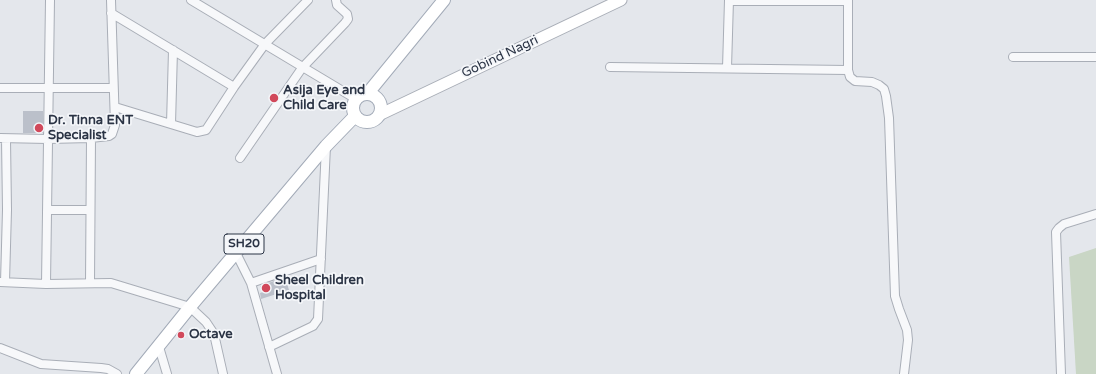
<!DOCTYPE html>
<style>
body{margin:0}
canvas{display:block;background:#e4e7ec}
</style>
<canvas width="1096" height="374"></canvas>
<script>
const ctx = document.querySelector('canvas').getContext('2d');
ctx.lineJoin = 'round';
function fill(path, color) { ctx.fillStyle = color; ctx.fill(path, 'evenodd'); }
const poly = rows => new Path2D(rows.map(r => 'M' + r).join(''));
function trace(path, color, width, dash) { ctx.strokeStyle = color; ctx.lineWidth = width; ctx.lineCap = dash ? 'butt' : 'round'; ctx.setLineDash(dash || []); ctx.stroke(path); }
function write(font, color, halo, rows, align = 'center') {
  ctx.font = font + ' "Varela Round",sans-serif'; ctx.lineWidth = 3.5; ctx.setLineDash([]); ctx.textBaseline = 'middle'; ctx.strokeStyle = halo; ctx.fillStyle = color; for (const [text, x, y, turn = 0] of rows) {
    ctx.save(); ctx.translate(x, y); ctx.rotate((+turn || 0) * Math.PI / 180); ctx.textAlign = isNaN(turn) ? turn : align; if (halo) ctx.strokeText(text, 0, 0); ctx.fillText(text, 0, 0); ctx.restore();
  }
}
fill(poly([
 [1096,248,1096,374,1076,374,1069,257]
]), '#c9d6c5');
fill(poly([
 [23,111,43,111,43,133,23,133],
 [285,277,289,290,261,299,260,293,263,292,260,286]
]), '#bbc0ca');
const street = poly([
 [191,0,356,99],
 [848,0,848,70,850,77,855,81,872,82,879,85,884,89,886,96,889,118,895,296,899,309,907,330,908,340,904,374],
 [729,1,848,1],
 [111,13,234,87],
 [1013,57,1096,57],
 [610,67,848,70],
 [727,68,729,0],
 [0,88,113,88],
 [115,107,197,132,206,130,234,87,265,44,308,0],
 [171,124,173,50],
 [0,138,48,139,91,138,109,136,112,134,115,125,111,0],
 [240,158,302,68,345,23,348,19,347,14,337,5,336,0],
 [47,210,90,210],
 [236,253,251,283,277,374],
 [0,282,46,284,111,283,190,307,206,322,214,334,223,374],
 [5,282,7,210,6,139],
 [90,283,91,138],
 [251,283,321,259],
 [46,284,50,0],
 [159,347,167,374],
 [269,347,313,326,318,319,326,146],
 [0,348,41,364,101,368,108,369,117,374],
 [1061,374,1056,232,1059,228,1064,224,1096,214]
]);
const secondary = poly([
 [379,115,621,0]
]);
const primary = poly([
 [368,93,444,0],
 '353 108a14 14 0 1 1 28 0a14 14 0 1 1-28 0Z',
 [136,374,190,307,326,146,355,116]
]);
trace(street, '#a9aeb7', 10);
trace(secondary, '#a9aeb7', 13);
trace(primary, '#a3abb8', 14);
trace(street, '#f7f8fa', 8);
trace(secondary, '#fff', 11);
trace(primary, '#fff', 12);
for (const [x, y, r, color] of [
 [274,98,5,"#d1495b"],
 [39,128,5,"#d1495b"],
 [266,288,5,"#d1495b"],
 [181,335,4,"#d1495b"]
]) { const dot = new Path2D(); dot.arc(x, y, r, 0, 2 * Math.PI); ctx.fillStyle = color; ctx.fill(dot); trace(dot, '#f4f6f9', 1.5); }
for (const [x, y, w] of [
 [244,244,40]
]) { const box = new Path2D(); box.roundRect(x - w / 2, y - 10, w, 20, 3); ctx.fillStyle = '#f4f6f9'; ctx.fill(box); trace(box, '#2b3445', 1); }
write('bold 12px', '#2b3445', null, [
 ["SH20",244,244]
]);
write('13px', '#2b3445', '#f4f6f9', [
 ["Gobind Nagri",500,57,-25]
]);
write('bold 13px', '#2b3445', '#f4f6f9', [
 ["Asija Eye and",283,91],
 ["Child Care",283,106],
 ["Dr. Tinna ENT",48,121],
 ["Specialist",48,136],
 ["Sheel Children",275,281],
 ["Hospital",275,296],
 ["Octave",189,335]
], 'left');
</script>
